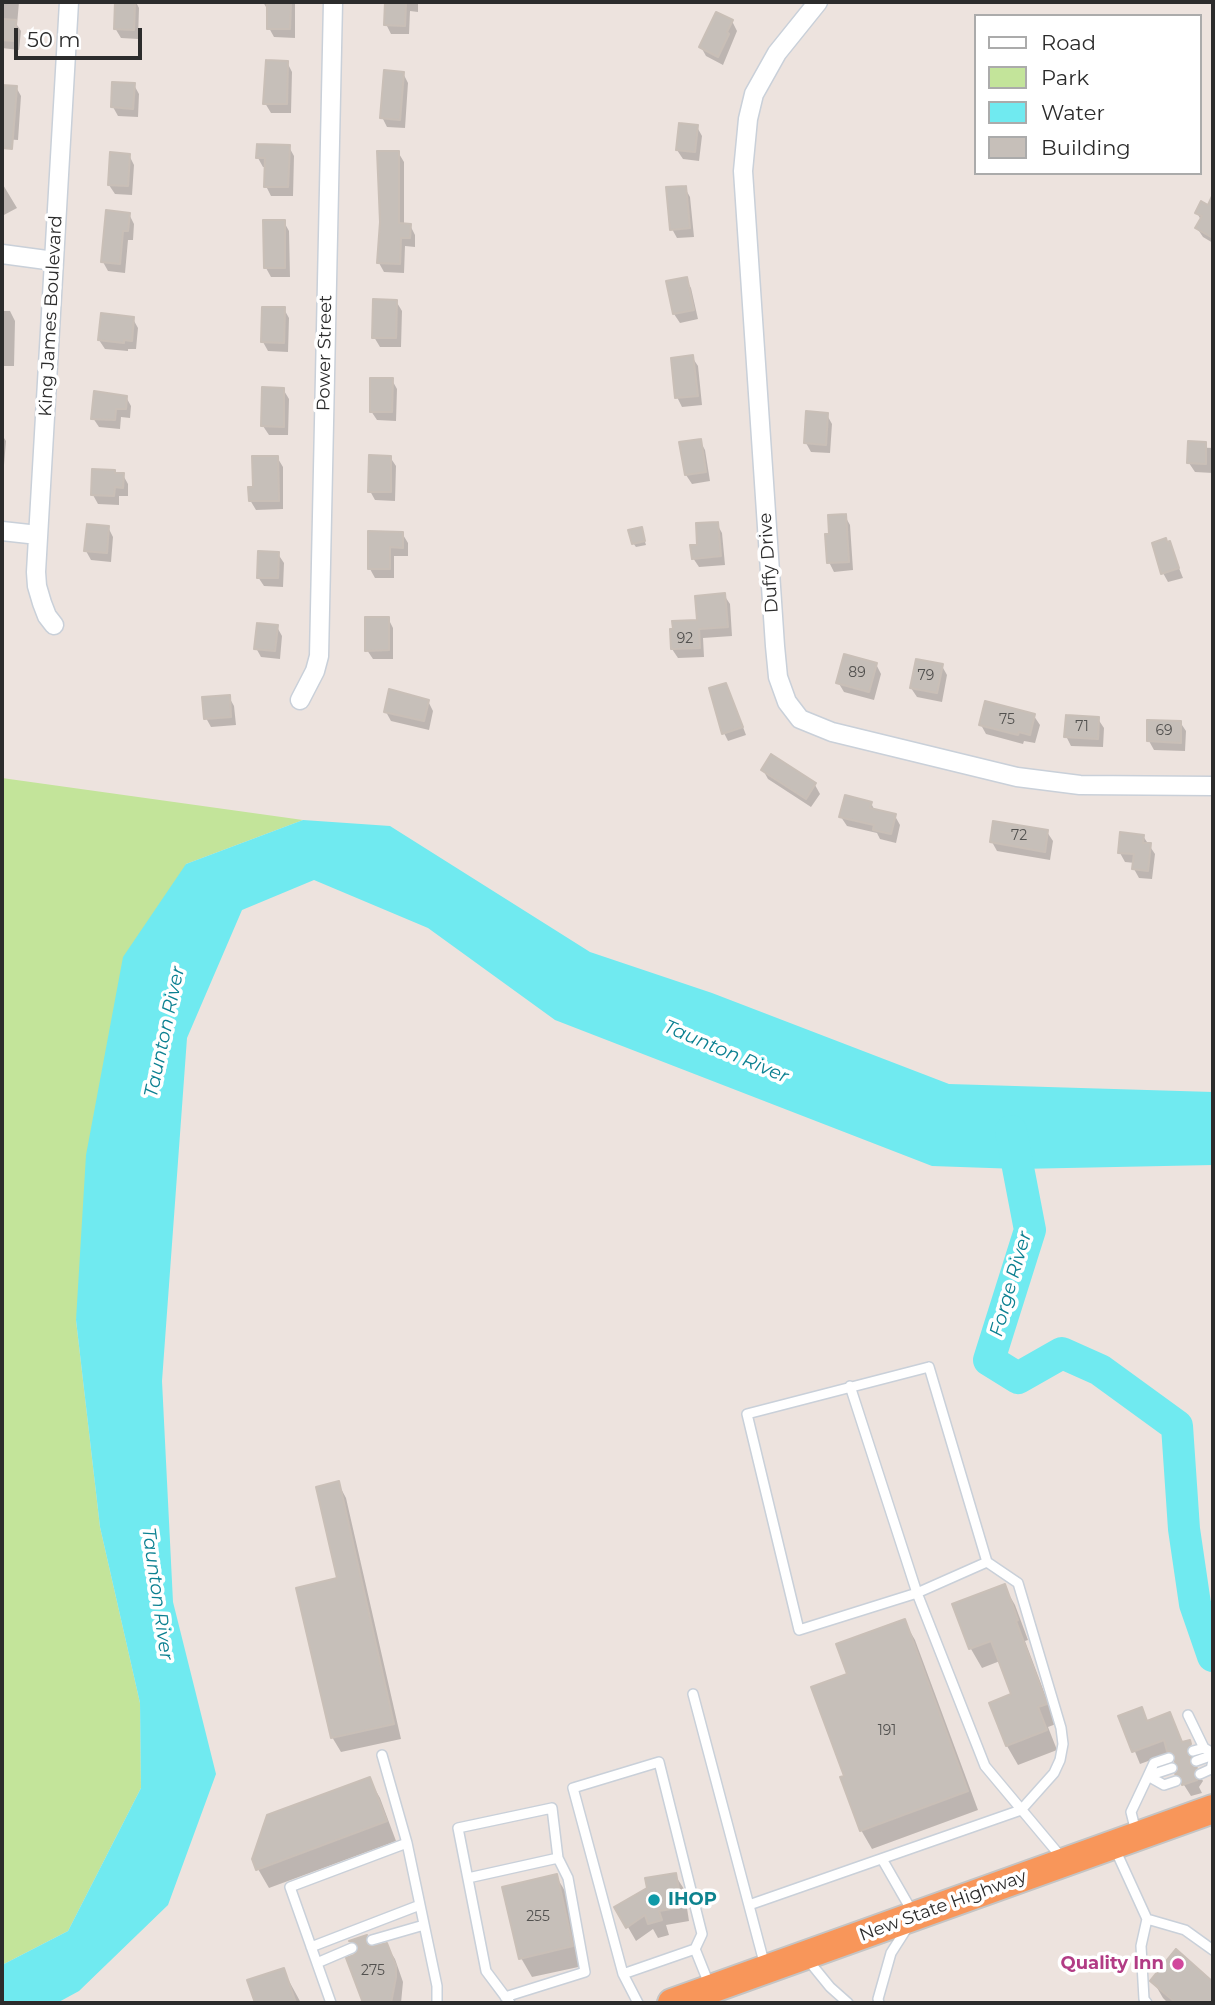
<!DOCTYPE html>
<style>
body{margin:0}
#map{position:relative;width:1215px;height:2005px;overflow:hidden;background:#ede3de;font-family:Montserrat,sans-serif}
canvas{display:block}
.frame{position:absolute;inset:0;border:4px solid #2c2c2c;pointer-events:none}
.legend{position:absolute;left:974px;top:14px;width:228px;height:161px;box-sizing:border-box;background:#fff;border:2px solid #ababab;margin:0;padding:9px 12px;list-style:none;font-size:21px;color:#2c2c2c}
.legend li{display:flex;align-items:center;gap:14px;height:35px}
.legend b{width:35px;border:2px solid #ababab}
.scale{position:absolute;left:14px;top:28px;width:128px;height:32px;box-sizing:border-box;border:4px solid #2c2c2c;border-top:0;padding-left:9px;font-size:21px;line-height:24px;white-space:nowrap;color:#2c2c2c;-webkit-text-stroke:5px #fff;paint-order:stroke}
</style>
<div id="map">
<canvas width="1215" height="2005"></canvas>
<div class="frame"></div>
<ul class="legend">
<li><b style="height:9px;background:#fff"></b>Road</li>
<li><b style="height:19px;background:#c3e49a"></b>Park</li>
<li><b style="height:19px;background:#70eaf0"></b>Water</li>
<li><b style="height:19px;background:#c6bfb9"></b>Building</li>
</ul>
<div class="scale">50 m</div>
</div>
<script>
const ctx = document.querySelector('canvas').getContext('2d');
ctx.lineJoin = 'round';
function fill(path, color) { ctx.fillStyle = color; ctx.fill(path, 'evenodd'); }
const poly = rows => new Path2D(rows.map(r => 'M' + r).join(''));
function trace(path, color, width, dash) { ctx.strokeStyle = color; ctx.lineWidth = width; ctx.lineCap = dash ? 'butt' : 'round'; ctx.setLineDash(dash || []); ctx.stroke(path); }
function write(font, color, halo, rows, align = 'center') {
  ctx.font = font + ' Montserrat,sans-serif'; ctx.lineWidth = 7; ctx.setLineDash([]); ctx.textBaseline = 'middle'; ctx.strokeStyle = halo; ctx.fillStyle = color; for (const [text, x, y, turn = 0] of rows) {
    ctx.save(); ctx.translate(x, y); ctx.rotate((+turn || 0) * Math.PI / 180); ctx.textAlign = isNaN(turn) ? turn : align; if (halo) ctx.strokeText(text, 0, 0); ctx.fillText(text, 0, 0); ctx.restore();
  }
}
fill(poly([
 [2,778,303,820,186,864,76,1320,100,1527,140,1703,141,1788,68,1931,2,1965]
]), '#c3e49a');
fill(poly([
 [303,820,390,826,590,952,712,993,949,1084,1213,1092,1213,1165,1018,1169,932,1166,555,1020,428,928,314,880,242,910,187,1038,162,1381,173,1602,216,1774,168,1905,79,1991,57,2003,2,2003,2,1965,68,1931,141,1788,140,1703,100,1527,76,1320,86,1155,123,957,186,864]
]), '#70eaf0');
fill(poly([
 [2,2,19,2,17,25,21,31,19,50,2,48],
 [116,2,136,2,139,8,138,39,121,38,115,28],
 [263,2,295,2,295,38,274,37,269,28,269,12],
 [387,2,418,2,418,12,410,11,409,34,391,34,386,24],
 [732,21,737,31,723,65,706,56,701,47],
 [287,62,292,72,291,113,271,113,265,103],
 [403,73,408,83,405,128,387,127,382,117],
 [134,85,139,94,138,117,118,116,113,107],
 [2,86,16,87,21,96,18,140,2,139],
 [697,127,702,136,699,161,683,159,677,150],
 [289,147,294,156,293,196,271,196,266,186,266,167,263,167,258,158],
 [398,152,404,162,404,225,410,225,415,235,415,247,405,246,404,273,384,272,379,263],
 [129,155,134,165,132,195,115,194,109,185],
 [2,183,17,208,2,216],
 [685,188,690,197,694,237,677,238,672,229],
 [1213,198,1213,243,1203,237,1197,228,1201,220,1197,213,1208,207],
 [129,214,134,224,133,240,128,240,125,273,108,271,103,262],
 [284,222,289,231,290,277,271,277,266,268],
 [686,279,691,288,698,319,680,323,674,314],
 [396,301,402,311,401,347,380,347,374,337],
 [284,309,289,318,288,352,268,351,263,342],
 [2,311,10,311,15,321,14,366,2,366],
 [133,319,138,328,136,349,128,349,128,351,105,349,99,340],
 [692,357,698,366,702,405,682,407,677,397],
 [392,380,397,389,396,421,377,420,371,411],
 [283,389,289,399,288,435,269,435,263,426],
 [126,397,131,406,130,418,121,417,120,429,99,427,93,418],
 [827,415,832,424,830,453,811,452,806,443],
 [2,435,6,441,4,465,2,465],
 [700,441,705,450,710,481,692,484,686,475],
 [1189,447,1213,448,1213,473,1195,472,1189,463],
 [277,457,283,467,283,509,256,510,250,500],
 [390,457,396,466,395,501,375,500,370,491],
 [116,475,123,475,128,484,128,496,119,496,119,505,98,504,93,495],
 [845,516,850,525,853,570,834,572,829,562,831,535],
 [717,524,722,533,725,565,699,567,693,558,699,546],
 [108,527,113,537,111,562,91,560,86,551],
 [641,529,646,545,636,547,633,543],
 [402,533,408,543,408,556,394,556,394,578,375,578,370,569],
 [1169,543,1183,578,1168,582,1163,573],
 [278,554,284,563,283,587,264,586,258,577],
 [2,584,4,588,2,611],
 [724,595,730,604,732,636,703,638,704,657,678,658,672,649],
 [388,618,393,628,393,659,373,659,367,650],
 [277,627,282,636,280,659,261,657,256,648],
 [876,664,881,674,874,700,844,692,838,682],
 [942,666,947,675,942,702,917,697,911,688],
 [711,689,730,693,746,735,728,741,724,733],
 [229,697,234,706,236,725,211,727,206,718],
 [428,701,433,711,429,730,391,721,386,712],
 [1034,716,1040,725,1035,743,1024,741,1023,744,986,734,981,725],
 [1098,719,1104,728,1103,747,1071,746,1066,736],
 [1180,722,1186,731,1185,751,1154,750,1149,741],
 [763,770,815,785,820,794,811,807,768,779],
 [871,803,875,811,895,816,900,825,896,843,880,839,877,833,847,826,841,817],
 [1047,832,1053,841,1050,860,997,851,992,842],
 [1143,836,1155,854,1152,879,1139,878,1134,869,1135,863,1125,862,1120,853],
 [338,1483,346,1498,401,1739,341,1752,332,1737,339,1580],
 [1004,1586,1015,1605,1028,1640,1025,1641,1056,1724,1048,1727,1057,1750,1018,1765,1007,1746,1013,1695,1000,1661,982,1668,971,1649,954,1605],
 [904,1621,915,1640,978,1810,872,1849,861,1830,846,1777,849,1675],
 [1141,1709,1148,1722,1170,1714,1183,1744,1189,1742,1196,1754,1197,1758,1193,1765,1203,1781,1199,1787,1202,1793,1191,1796,1177,1774,1181,1769,1170,1753,1140,1764,1121,1717],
 [369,1779,380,1798,396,1841,269,1888,258,1869],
 [675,1875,684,1889,689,1921,666,1925,669,1935,658,1938,653,1929,636,1941,617,1908],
 [556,1876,568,1896,583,1966,532,1977,521,1958],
 [367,1937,373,1948,386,1945,395,1959,403,1982,401,2003,365,2003,349,1959,358,1954,352,1942],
 [1176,1952,1213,1984,1213,2003,1168,2003,1163,1998,1152,1979],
 [283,1970,301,2003,256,2003,249,1982]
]), '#0003');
trace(poly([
 [1011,1131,1030,1230,989,1360,1018,1378,1062,1353,1100,1370,1177,1426,1184,1529,1195,1604,1213,1656]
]), '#70eaf0', 32);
const building = poly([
 [115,2,135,2,134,30,114,29,115,2],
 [267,2,291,2,290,29,267,29,267,2],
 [385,2,406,2,405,26,384,25,385,2],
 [716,12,733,20,727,32,729,34,718,57,699,47,716,12],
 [2,19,16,20,15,41,2,40,2,19],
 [266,60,288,61,287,104,263,104,266,60],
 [384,70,404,72,400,120,380,118,384,70],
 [112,82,135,83,133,109,111,107,112,82],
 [2,85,17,86,12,149,2,148,2,85],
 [679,123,698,125,695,152,676,150,679,123],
 [257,144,290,145,288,187,264,187,265,158,256,158,257,144],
 [377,151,399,151,399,223,411,224,410,238,401,238,400,264,377,263,380,222,377,151],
 [110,152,130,154,128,186,108,185,110,152],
 [686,186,690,228,670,230,666,187,686,186],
 [1213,194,1213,238,1195,228,1202,216,1195,213,1201,201,1208,205,1213,194],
 [106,210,130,213,128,231,123,231,120,264,101,262,106,210],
 [263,220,285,220,285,268,264,268,263,220],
 [687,277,694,310,673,314,666,281,687,277],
 [373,299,397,300,396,338,372,338,373,299],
 [262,307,285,307,284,343,261,342,262,307],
 [101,313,134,317,132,341,124,340,124,343,98,340,101,313],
 [693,355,698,396,675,398,671,358,693,355],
 [370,378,393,378,392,412,370,412,370,378],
 [262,387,284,388,284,427,261,426,262,387],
 [94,391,127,396,126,409,116,409,115,420,91,419,94,391],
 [806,411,828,413,826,445,804,443,806,411],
 [701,439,706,472,685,475,679,442,701,439],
 [1188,441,1206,442,1206,464,1187,463,1188,441],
 [369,455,391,456,391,492,368,492,369,455],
 [252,456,278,456,279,501,249,501,248,487,253,487,252,456],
 [92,469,115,470,115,473,124,473,123,488,115,487,114,496,91,495,92,469],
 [846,514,849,562,827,563,825,534,829,534,828,515,846,514],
 [718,522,721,556,692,559,690,545,697,545,696,523,718,522],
 [87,524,109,526,107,553,84,551,87,524],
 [642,527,645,541,632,544,628,530,642,527],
 [368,531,403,532,403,548,390,547,390,569,368,569,368,531],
 [1166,538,1167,542,1170,541,1179,568,1161,574,1152,543,1166,538],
 [258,551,279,552,278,578,257,578,258,551],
 [725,593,728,627,699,629,700,648,671,649,670,629,673,629,672,621,697,620,695,596,725,593],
 [365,617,389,617,389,650,365,651,365,617],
 [257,623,278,625,275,651,254,649,257,623],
 [844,654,877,663,869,692,836,683,844,654],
 [916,659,943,664,937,693,910,688,916,659],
 [726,683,743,727,722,734,709,688,726,683],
 [389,689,429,700,424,721,384,712,389,689],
 [230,695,231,717,204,719,202,697,230,695],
 [985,701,1035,714,1030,735,1019,732,1018,735,979,725,985,701],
 [1066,715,1099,717,1098,739,1064,737,1066,715],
 [1147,720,1181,721,1181,743,1147,741,1147,720],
 [771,754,816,783,806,799,761,770,771,754],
 [845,795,872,802,870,808,896,814,891,834,873,830,874,825,839,817,845,795],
 [993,821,1048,830,1045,852,990,842,993,821],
 [1120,832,1144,835,1143,843,1151,843,1148,871,1132,869,1134,854,1118,853,1120,832],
 [339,1481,394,1724,331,1738,296,1588,337,1578,316,1487,339,1481],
 [1005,1584,1018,1620,1016,1621,1047,1704,1038,1707,1047,1730,1006,1746,989,1703,1011,1694,991,1641,969,1649,952,1604,1005,1584],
 [905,1619,968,1791,860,1831,840,1777,844,1776,811,1687,847,1674,836,1644,905,1619],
 [1142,1707,1147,1721,1170,1712,1182,1742,1190,1740,1191,1744,1186,1752,1190,1757,1190,1764,1197,1768,1193,1774,1197,1780,1182,1785,1182,1778,1175,1774,1179,1769,1175,1762,1175,1755,1167,1751,1164,1740,1132,1752,1118,1716,1142,1707],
 [370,1777,387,1821,256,1870,252,1859,267,1815,370,1777],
 [676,1873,682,1907,659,1911,662,1920,648,1924,645,1915,626,1928,614,1907,647,1888,645,1878,676,1873],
 [557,1874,573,1946,519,1959,502,1887,557,1874],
 [367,1935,365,1941,370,1947,387,1943,396,1966,396,1977,391,2003,363,2003,346,1958,354,1955,359,1950,357,1943,349,1941,367,1935],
 [1176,1949,1213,1982,1213,2003,1176,2003,1150,1981,1176,1949],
 [284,1968,296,2003,255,2003,247,1980,284,1968]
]);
fill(building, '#c6bfb9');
trace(building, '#c9bfb7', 2);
const service = poly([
 [929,1367,987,1562,917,1593,799,1630,747,1414,929,1367],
 [850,1386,917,1593,985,1766,1062,1858],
 [693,1694,765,1966],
 [1188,1715,1204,1748],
 [1193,1751,1204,1748,1213,1753],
 [382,1755,407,1843,437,1986,437,2003],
 [1169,1758,1154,1763,1148,1776,1164,1785,1176,1781],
 [1196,1761,1213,1755],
 [1200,1774,1211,1769,1213,1761],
 [1136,1832,1131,1812,1148,1776,1172,1768],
 [1115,1849,1147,1919,1141,1946,1144,1999,1147,2003],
 [882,1859,913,1913],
 [468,1878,558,1858,552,1808,458,1828,486,1971,510,2003],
 [749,1905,1021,1810,1054,1773,1060,1760,1063,1744,1061,1728,1018,1583,987,1562],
 [1147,1919,1185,1930,1213,1950],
 [372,1940,424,1925],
 [311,1947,420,1905],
 [808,1960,830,1987,848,2003],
 [317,1963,352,1948],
 [623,1974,695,1949],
 [505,1997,585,1972,568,1878,558,1858],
 [331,2003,290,1887,407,1843],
 [638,2003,623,1974,573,1788,659,1762,702,1934,695,1949,709,1984],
 [879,2003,878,1999,891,1953,907,1928]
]);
const minor = poly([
 [818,2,777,53,754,94,748,119,743,171,775,646,778,677,787,702,800,719,832,732,1017,777,1080,785,1213,786],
 [2,254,54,261],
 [2,531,38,535],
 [54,625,47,616,42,603,37,586,36,572,69,2],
 [300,700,315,671,319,656,333,2]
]);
const trunk = poly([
 [672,2003,1213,1809]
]);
trace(service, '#c9d0d9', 12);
trace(minor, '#c9d0d9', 21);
trace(trunk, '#c4c4c4', 32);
trace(service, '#fff', 9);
trace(minor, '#fff', 18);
trace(trunk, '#f8965a', 28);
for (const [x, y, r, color] of [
 [654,1900,7,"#0f9aa8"],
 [1178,1964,7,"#d1479c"]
]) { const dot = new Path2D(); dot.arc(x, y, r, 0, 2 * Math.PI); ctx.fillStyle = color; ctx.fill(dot); trace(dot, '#fff', 2.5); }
write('14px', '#52514f', null, [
 ["92",685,639],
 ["89",857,673],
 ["79",926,676],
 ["75",1007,720],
 ["71",1082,727],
 ["69",1164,731],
 ["72",1019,836],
 ["191",887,1731],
 ["255",538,1917],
 ["275",373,1971]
]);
write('18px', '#2c2c2c', '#fff', [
 ["King James Boulevard",51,316,-87],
 ["Power Street",325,353,-89],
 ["Duffy Drive",769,563,-94],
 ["New State Highway",943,1906,-20]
]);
write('bold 18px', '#0d838f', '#fff', [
 ["IHOP",668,1900]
], 'left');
write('bold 18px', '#b23c85', '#fff', [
 ["Quality Inn",1164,1964]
], 'right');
write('italic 19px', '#0c8091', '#fff', [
 ["Taunton River",165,1032,-78],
 ["Taunton River",726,1052,23],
 ["Forge River",1011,1284,-74],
 ["Taunton River",157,1594,82]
]);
</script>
